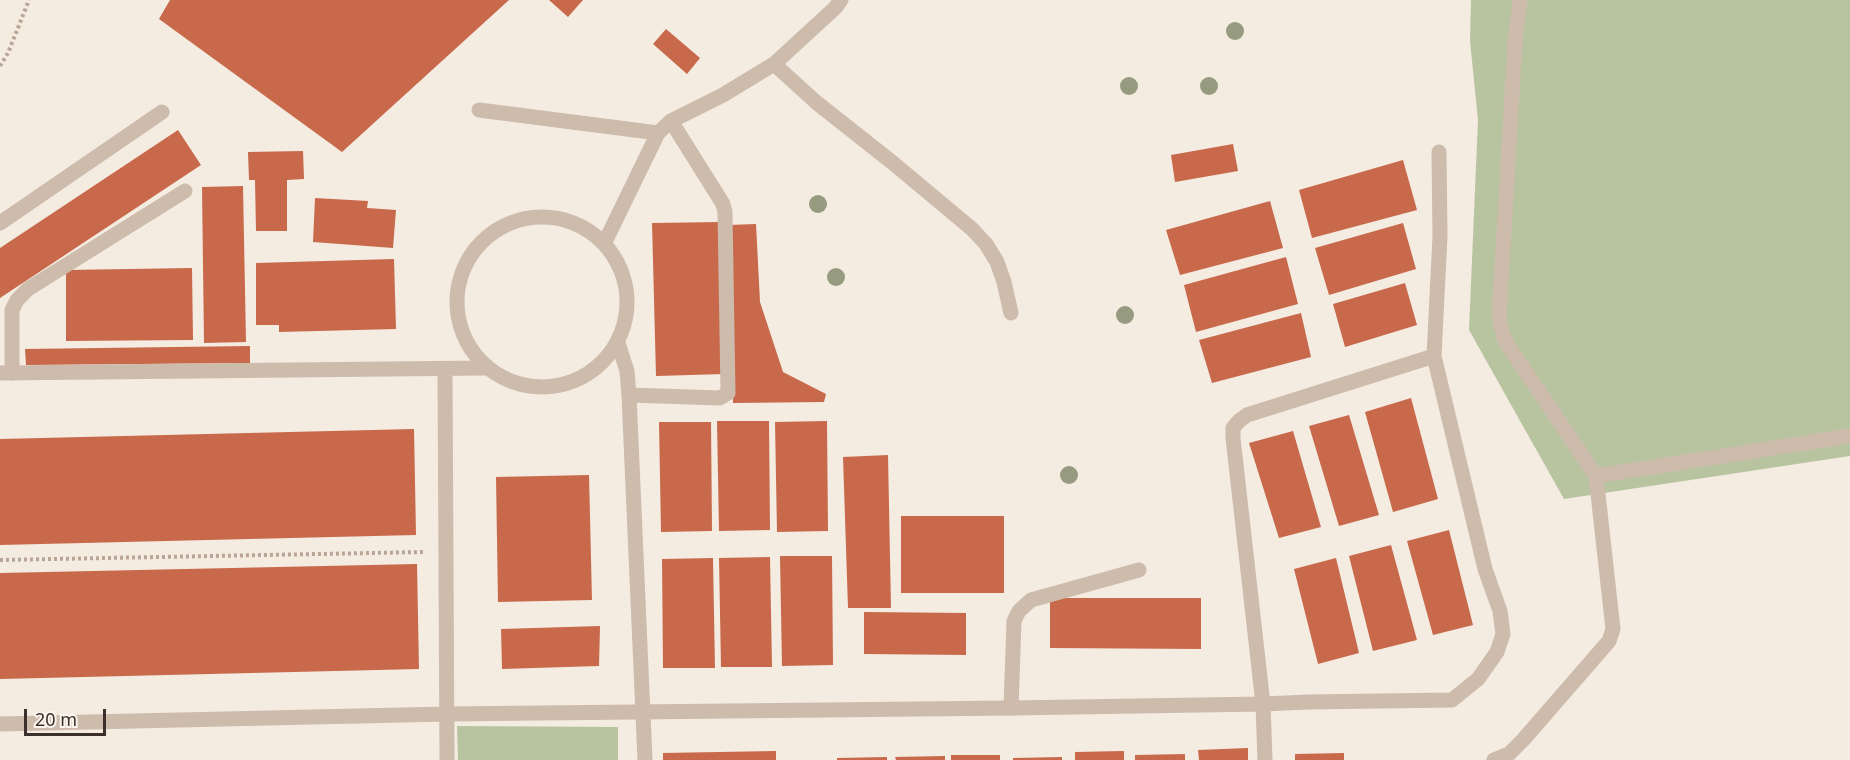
<!DOCTYPE html>
<style>
body{margin:0}
#map{position:relative;width:1850px;height:760px;overflow:hidden;background:#f4ebe1;font-family:"Noto Sans",sans-serif}
canvas{display:block}
.scale{position:absolute;left:24px;top:709px;width:82px;height:27px;box-sizing:border-box;border:3px solid #3b302b;border-top:0;padding-left:8px;font-size:18px;line-height:21px;white-space:nowrap;color:#3b302b;-webkit-text-stroke:4px #fbf5ee;paint-order:stroke}
</style>
<div id="map">
<canvas width="1850" height="760"></canvas>
<div class="scale">20 m</div>
</div>
<script>
const ctx = document.querySelector('canvas').getContext('2d');
ctx.lineJoin = 'round';
function fill(path, color) { ctx.fillStyle = color; ctx.fill(path, 'evenodd'); }
const poly = rows => new Path2D(rows.map(r => 'M' + r).join(''));
function trace(path, color, width, dash) { ctx.strokeStyle = color; ctx.lineWidth = width; ctx.lineCap = dash ? 'butt' : 'round'; ctx.setLineDash(dash || []); ctx.stroke(path); }
fill(poly([
 [1471,0,1850,0,1850,456,1564,499,1469,330,1478,120,1470,41],
 [457,726,618,727,618,760,458,760]
]), '#b8c4a0');
fill(poly([
 [170,0,509,0,342,152,159,19],
 [549,0,583,0,568,17],
 [666,29,700,58,687,74,653,44],
 [178,130,201,165,0,298,0,248],
 [1233,144,1238,171,1175,182,1171,155],
 [303,151,304,179,287,180,287,231,256,231,255,180,249,180,248,152],
 [1403,160,1417,210,1312,238,1299,190],
 [243,186,246,342,204,343,202,187],
 [315,198,368,201,367,208,396,210,393,248,313,242],
 [1270,201,1283,248,1180,275,1166,230],
 [721,222,724,374,656,376,652,223],
 [1403,223,1416,269,1329,295,1315,248],
 [756,224,760,302,783,372,826,394,824,402,733,403,729,225],
 [1286,257,1298,304,1196,332,1184,285],
 [394,259,396,329,279,332,279,325,256,325,256,263],
 [192,268,193,340,66,341,66,270],
 [1405,283,1417,325,1345,347,1333,304],
 [1301,313,1311,357,1212,383,1199,340],
 [250,346,250,363,26,365,25,349],
 [1411,398,1438,499,1393,512,1365,412],
 [1349,415,1379,515,1339,526,1309,426],
 [717,421,769,421,770,530,719,531],
 [827,421,828,531,777,532,775,422],
 [659,422,711,422,712,531,661,532],
 [414,429,416,535,0,545,0,439],
 [1293,431,1321,527,1279,538,1249,443],
 [888,455,891,608,848,608,843,457],
 [589,475,592,600,498,602,496,477],
 [901,516,1004,516,1004,593,901,593],
 [1449,530,1473,625,1433,635,1407,541],
 [1391,545,1417,640,1373,651,1349,556],
 [780,556,832,556,833,665,782,666],
 [770,557,772,667,721,667,719,558],
 [713,558,715,668,663,668,662,559],
 [1336,558,1359,653,1318,664,1294,569],
 [417,564,419,669,0,679,0,573],
 [1050,598,1201,598,1201,649,1050,648],
 [864,612,966,613,966,655,864,654],
 [600,626,599,666,502,669,501,629],
 [1248,748,1248,760,1199,760,1198,750],
 [776,751,776,760,663,760,663,753],
 [1124,751,1124,760,1075,760,1075,752],
 [1344,753,1344,760,1295,760,1295,754],
 [1185,754,1185,760,1135,760,1135,755],
 [951,755,1000,755,1000,760,951,760],
 [945,756,945,760,896,760,895,757],
 [887,757,887,760,837,760,837,758],
 [1062,757,1062,760,1013,760,1013,758]
]), '#c8694b');
trace(poly([
 [0,66,8,53,29,0],
 [0,560,424,552]
]), '#b9a596', 4, [3, 3]);
trace(poly([
 [479,110,658,133],
 [0,223,162,112],
 [12,373,12,310,17,300,28,289,185,191],
 [629,395,720,398,728,393,725,212,723,204,671,121],
 [1596,476,1850,436],
 [1011,708,1014,621,1019,611,1031,600,1139,570],
 [1494,760,1509,754,1523,740,1609,641,1613,629,1596,476,1505,341,1499,318,1515,42,1520,0]
]), '#cdbbac', 15);
trace(poly([
 [774,64,817,103,893,163,972,229,986,244,997,262,1004,282,1011,313],
 '457 302a85 85 0 1 1 170 0a85 85 0 1 1-170 0Z',
 [604,244,658,133,671,121,723,95,774,64,835,8,841,0],
 [618,343,627,371,629,395,645,760],
 [1434,356,1440,236,1439,152],
 [445,369,447,760],
 [0,373,485,368],
 [0,724,447,714,1011,708,1263,704,1308,702,1452,700,1478,679,1497,652,1503,634,1500,611,1485,569,1434,356,1247,415,1239,421,1233,428,1233,438,1263,704,1265,760]
]), '#cdbbac', 15);
ctx.fillStyle = '#969b7f';
for (const [x, y] of [
 [1235,31],
 [1129,86],
 [1209,86],
 [818,204],
 [836,277],
 [1125,315],
 [1069,475]
]) { ctx.beginPath(); ctx.arc(x, y, 9, 0, 2 * Math.PI); ctx.fill(); }
</script>
